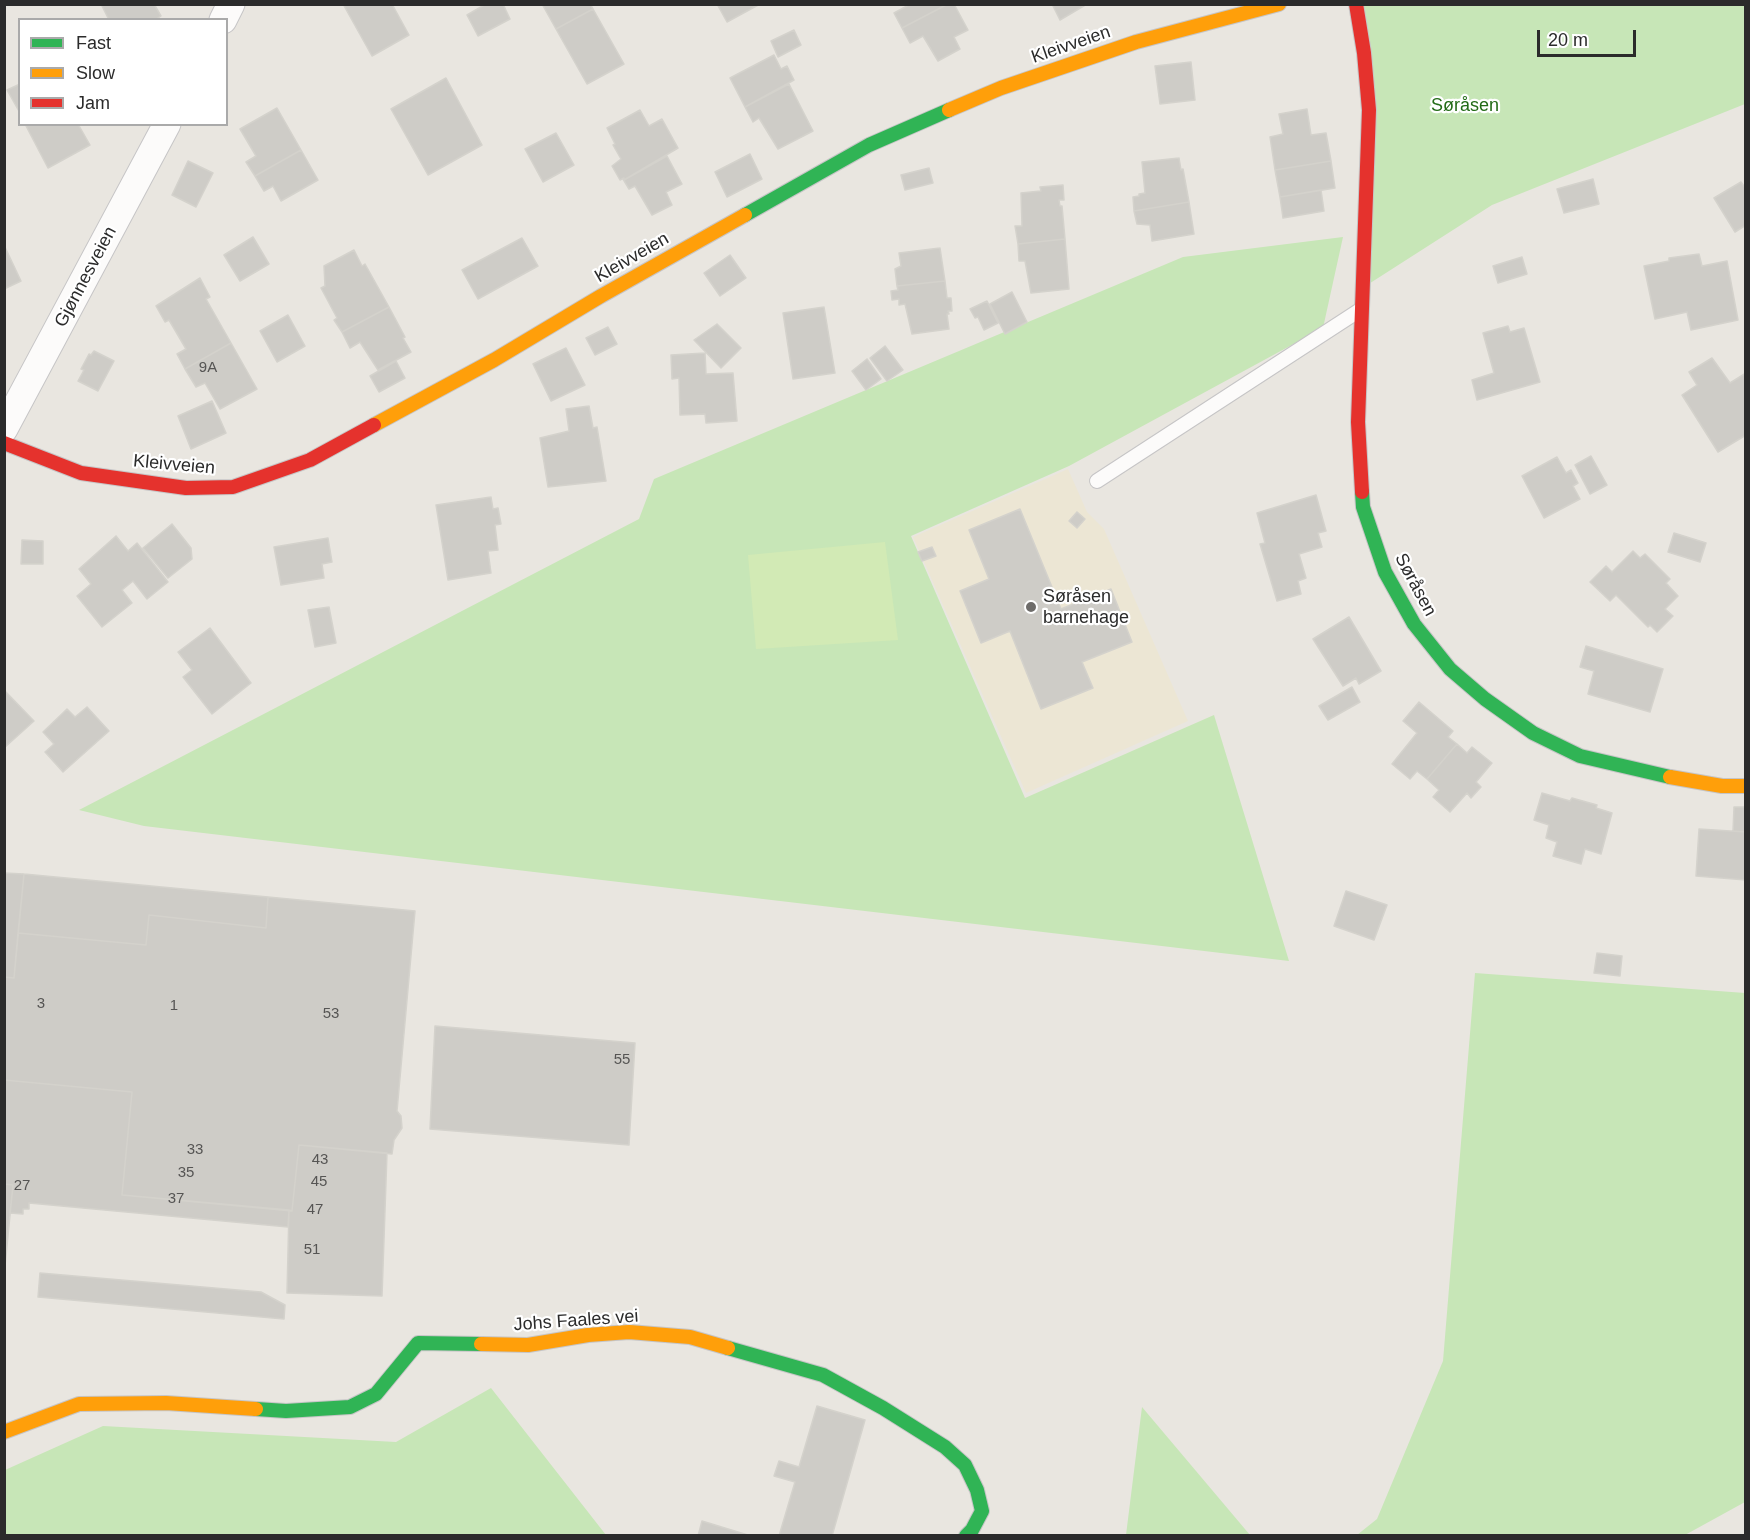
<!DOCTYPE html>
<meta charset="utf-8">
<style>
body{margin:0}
#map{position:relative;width:1750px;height:1540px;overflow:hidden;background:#e9e6e0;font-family:Helvetica,sans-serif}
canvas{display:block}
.frame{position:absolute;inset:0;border:6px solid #2b2b2b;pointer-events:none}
.legend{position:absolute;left:18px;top:18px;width:210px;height:108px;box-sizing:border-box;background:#fff;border:2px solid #aaa;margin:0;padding:8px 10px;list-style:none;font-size:18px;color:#2b2b2b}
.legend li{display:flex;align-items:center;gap:12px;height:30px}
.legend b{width:30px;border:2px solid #aaa}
.scale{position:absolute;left:1537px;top:30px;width:99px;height:27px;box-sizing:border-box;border:3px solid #2b2b2b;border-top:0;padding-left:8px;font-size:18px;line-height:21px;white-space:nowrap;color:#2b2b2b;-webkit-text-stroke:4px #fff;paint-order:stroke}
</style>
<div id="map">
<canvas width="1750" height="1540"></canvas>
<div class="frame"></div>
<ul class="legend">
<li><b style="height:8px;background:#30b455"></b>Fast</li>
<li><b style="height:8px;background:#ff9f0a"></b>Slow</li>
<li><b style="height:8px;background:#e5322d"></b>Jam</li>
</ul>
<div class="scale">20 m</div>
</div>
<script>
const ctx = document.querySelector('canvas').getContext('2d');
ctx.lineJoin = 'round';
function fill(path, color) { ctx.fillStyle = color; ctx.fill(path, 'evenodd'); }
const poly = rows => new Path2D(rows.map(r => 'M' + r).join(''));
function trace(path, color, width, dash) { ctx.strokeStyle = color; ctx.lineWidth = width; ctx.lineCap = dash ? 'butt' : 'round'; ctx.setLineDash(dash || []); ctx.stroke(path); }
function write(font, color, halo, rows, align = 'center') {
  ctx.font = font + ' Helvetica,sans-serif'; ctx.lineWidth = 4.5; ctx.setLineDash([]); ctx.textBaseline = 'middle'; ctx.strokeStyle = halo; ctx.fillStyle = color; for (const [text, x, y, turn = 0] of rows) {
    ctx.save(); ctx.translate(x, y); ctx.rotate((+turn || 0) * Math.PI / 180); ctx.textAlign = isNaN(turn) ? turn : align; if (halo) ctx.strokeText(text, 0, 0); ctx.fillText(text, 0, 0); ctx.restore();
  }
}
fill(poly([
 [1068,469,1087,512,1104,529,1188,721,1026,793,913,537]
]), '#ece6d4');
fill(poly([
 [1363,5,1745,5,1745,104,1492,205,1364,287],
 [1343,237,1323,328,1069,466,911,536,1025,798,1214,715,1289,961,144,826,79,810,639,519,654,479,1183,257],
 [1475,973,1745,993,1745,1502,1685,1535,1357,1535,1377,1519,1443,1361],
 [491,1388,606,1535,5,1535,5,1470,103,1426,396,1442],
 [1142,1407,1250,1535,1126,1535]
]), '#c7e6b7');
fill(poly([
 [885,542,898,640,756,649,748,555]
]), '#d2eab5');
const building = poly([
 [101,4,154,4,161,16,155,20,109,20,101,4],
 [343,4,392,4,409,35,372,56,343,4],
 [486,4,503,4,510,19,478,36,467,15,486,4],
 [542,4,590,4,593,9,556,29,542,4],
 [717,4,760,4,727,22,717,4],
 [906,4,948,4,902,28,894,13,907,6,906,4],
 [948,4,954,4,968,30,954,37,960,49,938,61,923,36,910,43,902,28,948,4],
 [1052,4,1087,4,1060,20,1052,4],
 [593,9,624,64,587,84,556,29,593,9],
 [794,30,801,45,778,57,771,41,794,30],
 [774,55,781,69,787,66,794,80,745,107,730,78,774,55],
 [1191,62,1195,100,1160,104,1155,66,1191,62],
 [446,78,482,145,428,175,391,109,446,78],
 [20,84,20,113,7,90,20,84],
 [789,84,813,131,778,149,759,118,753,122,745,107,789,84],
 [277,108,301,150,255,176,246,162,256,156,240,129,277,108],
 [1307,109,1311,135,1326,133,1331,161,1275,170,1270,137,1283,134,1279,114,1307,109],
 [640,110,649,126,662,119,678,148,624,180,624,178,620,180,612,166,621,159,613,145,615,144,607,128,640,110],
 [25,124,78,124,90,145,48,168,25,124],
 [556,133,574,165,543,182,525,149,556,133],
 [301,150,318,180,281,201,273,186,264,191,255,176,301,150],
 [750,154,762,179,727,197,715,172,750,154],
 [667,156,682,184,666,192,672,205,652,215,635,186,629,189,623,179,624,180,667,156],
 [1179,158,1181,170,1183,169,1189,202,1134,211,1133,197,1139,196,1139,194,1145,193,1142,162,1179,158],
 [188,161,213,173,196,207,172,195,188,161],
 [1331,161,1335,188,1280,197,1275,170,1331,161],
 [929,168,933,183,905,190,901,175,929,168],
 [1593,179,1599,204,1564,213,1557,189,1593,179],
 [1741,182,1746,189,1746,225,1735,232,1714,198,1741,182],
 [1063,185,1064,200,1059,200,1060,206,1062,206,1065,239,1018,244,1015,226,1022,226,1021,193,1041,191,1040,187,1063,185],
 [1321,190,1324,211,1283,218,1280,197,1321,190],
 [1189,202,1194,234,1152,241,1150,225,1137,224,1134,211,1189,202],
 [253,237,269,264,240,281,224,255,253,237],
 [522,238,538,266,478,299,462,270,522,238],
 [1065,239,1069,289,1031,293,1025,261,1019,261,1018,244,1065,239],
 [4,245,21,281,4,289,4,245],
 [940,248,945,281,897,286,895,269,901,266,899,253,940,248],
 [354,250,362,266,365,264,389,307,342,332,334,320,337,318,321,288,325,286,324,266,354,250],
 [1699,254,1702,266,1727,261,1738,320,1691,330,1687,312,1655,319,1644,266,1669,261,1669,258,1699,254],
 [730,255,746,278,720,296,704,273,730,255],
 [1522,257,1527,274,1498,283,1493,266,1522,257],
 [200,278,210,297,206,299,231,343,185,369,177,354,186,349,169,320,165,322,156,306,200,278],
 [945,281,947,298,951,298,952,311,948,311,949,314,947,314,949,329,912,334,905,304,899,305,899,299,892,300,891,291,898,290,897,286,945,281],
 [1012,292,1027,322,1005,334,990,304,1012,292],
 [987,301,998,323,984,330,978,317,975,318,970,309,987,301],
 [389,307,405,337,403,338,411,352,378,370,360,342,350,348,342,332,389,307],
 [824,307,835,373,793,379,783,313,824,307],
 [288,315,305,346,277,362,260,331,288,315],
 [717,324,741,348,721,368,694,340,717,324],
 [1508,326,1510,332,1524,328,1540,382,1477,400,1472,380,1494,373,1483,333,1508,326],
 [608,327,617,344,595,355,586,338,608,327],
 [231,343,257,389,220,409,205,383,196,387,185,369,231,343],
 [885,346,903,370,887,381,870,358,885,346],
 [566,348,585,385,551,401,533,364,566,348],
 [94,351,114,361,98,391,78,381,84,370,81,369,89,354,91,355,94,351],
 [705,353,706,374,733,373,737,421,706,423,705,414,680,415,679,378,672,379,671,355,705,353],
 [1712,358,1730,383,1746,373,1746,435,1718,452,1682,395,1697,385,1689,372,1712,358],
 [867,359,881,379,866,390,852,371,867,359],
 [396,361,405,378,379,392,370,376,396,361],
 [212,401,226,433,191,449,178,416,212,401],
 [589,406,593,428,597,427,606,481,548,487,540,438,569,431,566,409,589,406],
 [1591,456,1607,485,1590,494,1575,465,1591,456],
 [1557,457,1566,473,1571,470,1578,483,1573,486,1580,499,1544,518,1522,476,1557,457],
 [1316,495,1326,531,1318,533,1322,547,1299,554,1306,578,1298,581,1301,594,1277,601,1260,544,1265,543,1257,513,1316,495],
 [491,497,493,509,498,508,501,524,495,525,498,550,488,551,491,573,448,580,436,505,491,497],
 [1020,509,1061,609,1111,589,1132,642,1082,662,1093,688,1041,709,1010,631,981,643,960,591,989,579,969,530,1020,509],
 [1077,512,1085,519,1077,528,1069,521,1077,512],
 [172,524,191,548,192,559,168,578,143,548,172,524],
 [1674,533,1706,543,1700,562,1668,552,1674,533],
 [116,536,128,551,137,543,168,582,147,599,133,581,122,590,132,603,102,627,77,596,91,584,79,569,116,536],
 [328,538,332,562,322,564,324,578,281,585,274,547,328,538],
 [22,540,43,541,43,564,21,564,22,540],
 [932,547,936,556,922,561,918,552,932,547],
 [1633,551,1640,558,1645,554,1670,579,1666,583,1678,596,1665,609,1673,616,1657,632,1650,625,1648,627,1616,595,1610,601,1590,582,1606,566,1612,572,1633,551],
 [329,607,336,643,315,647,308,610,329,607],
 [1349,617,1381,671,1359,684,1356,678,1343,686,1313,639,1349,617],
 [210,628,251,683,212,714,183,677,192,670,178,652,210,628],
 [1586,646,1663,669,1650,712,1588,694,1594,671,1580,667,1586,646],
 [1352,687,1360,702,1328,720,1319,706,1352,687],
 [4,690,34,721,4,748,4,690],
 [1419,702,1453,731,1448,737,1457,744,1427,779,1417,771,1410,779,1392,764,1417,733,1403,721,1419,702],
 [87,707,109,731,63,772,45,752,54,744,43,732,67,709,75,717,87,707],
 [1457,744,1467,753,1472,747,1492,763,1476,782,1481,787,1471,798,1467,793,1450,812,1433,797,1439,790,1427,779,1457,744],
 [1542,793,1570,801,1572,798,1597,805,1596,808,1612,813,1601,854,1585,849,1581,864,1553,856,1557,842,1546,838,1549,825,1534,820,1542,793],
 [1734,807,1746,807,1746,832,1733,831,1734,807],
 [1699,829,1746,832,1746,880,1696,876,1699,829],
 [4,873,24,874,14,978,4,977,4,873],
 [24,874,268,897,266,928,149,915,146,945,18,933,24,874],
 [1346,891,1387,905,1374,940,1334,926,1346,891],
 [268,897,415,911,397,1111,401,1116,402,1128,394,1140,392,1154,299,1145,292,1211,122,1195,132,1092,4,1080,4,977,14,978,18,933,146,945,149,915,266,928,268,897],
 [1597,953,1622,956,1620,976,1594,973,1597,953],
 [435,1026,635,1043,629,1145,430,1129,435,1026],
 [4,1080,132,1092,122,1195,289,1210,288,1227,29,1203,29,1209,23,1209,23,1214,10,1213,13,1185,4,1184,4,1080],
 [299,1145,387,1153,382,1296,287,1293,289,1210,292,1211,299,1145],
 [4,1184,13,1185,4,1276,4,1184],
 [40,1273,261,1292,285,1305,284,1319,38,1297,40,1273],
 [817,1406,865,1420,832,1536,779,1536,795,1482,774,1476,779,1461,799,1467,817,1406],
 [702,1521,751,1536,698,1536,702,1521]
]);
fill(building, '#ceccc7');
trace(building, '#d4d2cc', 1.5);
const lane = poly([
 [1097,481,1360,310]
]);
const street = poly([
 [223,20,231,4],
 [4,429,167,124]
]);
const fast = poly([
 [745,215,869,145,949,110],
 [1362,492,1363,507,1385,572,1414,624,1450,669,1485,699,1533,733,1580,756,1670,777],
 [728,1348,823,1375,883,1408,945,1447,965,1465,977,1490,982,1511,972,1530,966,1536],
 [256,1409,286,1411,350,1407,376,1394,418,1343,481,1344]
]);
const slow = poly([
 [949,110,1001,88,1136,42,1279,4],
 [374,425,494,360,601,296,745,215],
 [1670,777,1722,786,1746,786],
 [481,1344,528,1345,588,1335,629,1332,690,1337,728,1348],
 [4,1432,79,1404,166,1403,256,1409]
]);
const jam = poly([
 [1356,4,1364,53,1369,110,1358,422,1362,492],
 [4,443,81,473,186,488,233,487,310,460,374,425]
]);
trace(lane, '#c6c5c6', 16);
trace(street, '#c6c5c6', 29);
trace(fast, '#c6c5c6', 16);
trace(slow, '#c6c5c6', 16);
trace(jam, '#c6c5c6', 16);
trace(lane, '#fcfbfa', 14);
trace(street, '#fcfbfa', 27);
trace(fast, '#30b455', 14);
trace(slow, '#ff9f0a', 14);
trace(jam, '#e5322d', 14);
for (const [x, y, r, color] of [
 [1031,607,6,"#6e6c6a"]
]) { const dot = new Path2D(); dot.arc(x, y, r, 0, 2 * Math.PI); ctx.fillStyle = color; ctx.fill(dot); trace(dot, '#fff', 2); }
write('15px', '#565554', null, [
 ["9A",208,368],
 ["3",41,1004],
 ["1",174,1006],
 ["53",331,1014],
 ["55",622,1060],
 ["33",195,1150],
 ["43",320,1160],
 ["35",186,1173],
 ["45",319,1182],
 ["27",22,1186],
 ["37",176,1199],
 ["47",315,1210],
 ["51",312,1250]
]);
write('18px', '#2b2b2b', '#fff', [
 ["Kleivveien",1071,45,-19],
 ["Kleivveien",632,258,-30],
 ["Gjønnesveien",86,277,-62],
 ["Kleivveien",174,465,5],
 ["Søråsen",1415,585,62],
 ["Johs Faales vei",576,1321,-4]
]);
write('18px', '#236b17', '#fff', [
 ["Søråsen",1465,106]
]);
write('18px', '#2b2b2b', '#fff', [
 ["Søråsen",1043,597],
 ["barnehage",1043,618]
], 'left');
</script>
